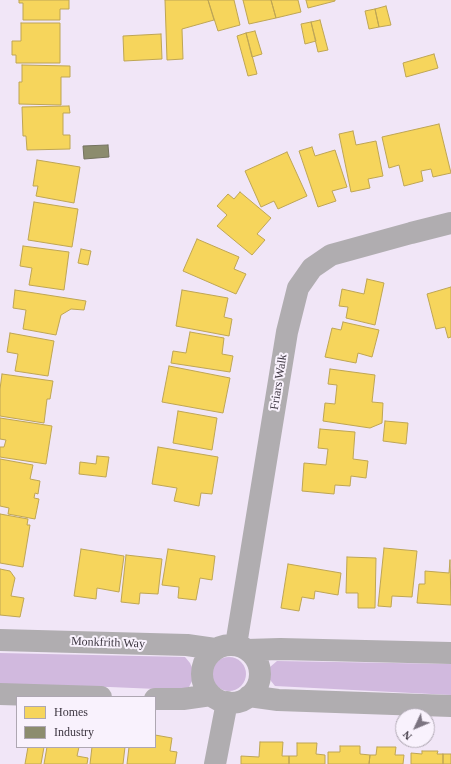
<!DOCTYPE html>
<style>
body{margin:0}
#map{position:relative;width:451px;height:764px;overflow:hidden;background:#f1e6f7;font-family:Georgia,serif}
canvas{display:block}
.legend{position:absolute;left:16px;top:696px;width:140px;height:52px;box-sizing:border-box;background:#f9f2fd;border:1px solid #aea7b2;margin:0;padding:5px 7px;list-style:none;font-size:12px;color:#3d3641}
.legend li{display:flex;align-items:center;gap:8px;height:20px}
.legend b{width:20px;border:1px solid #aea7b2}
.north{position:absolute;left:395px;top:708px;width:40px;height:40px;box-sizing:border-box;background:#f9f2fd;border:1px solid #aea7b2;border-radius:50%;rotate:226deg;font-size:11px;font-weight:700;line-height:16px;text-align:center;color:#3d3641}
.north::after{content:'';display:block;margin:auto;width:14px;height:18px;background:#7c7481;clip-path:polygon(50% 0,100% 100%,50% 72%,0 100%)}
</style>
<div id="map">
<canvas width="451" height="764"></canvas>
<ul class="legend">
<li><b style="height:11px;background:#f6d55c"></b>Homes</li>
<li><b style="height:11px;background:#8c8c6e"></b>Industry</li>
</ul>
<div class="north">N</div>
</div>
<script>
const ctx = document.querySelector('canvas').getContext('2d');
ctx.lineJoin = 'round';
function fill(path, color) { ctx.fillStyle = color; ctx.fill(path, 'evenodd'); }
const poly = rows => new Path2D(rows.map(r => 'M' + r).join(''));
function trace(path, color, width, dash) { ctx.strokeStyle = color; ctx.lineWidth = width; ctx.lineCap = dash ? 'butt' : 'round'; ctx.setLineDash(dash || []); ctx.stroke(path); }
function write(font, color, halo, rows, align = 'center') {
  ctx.font = font + ' Georgia,serif'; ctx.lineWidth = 4; ctx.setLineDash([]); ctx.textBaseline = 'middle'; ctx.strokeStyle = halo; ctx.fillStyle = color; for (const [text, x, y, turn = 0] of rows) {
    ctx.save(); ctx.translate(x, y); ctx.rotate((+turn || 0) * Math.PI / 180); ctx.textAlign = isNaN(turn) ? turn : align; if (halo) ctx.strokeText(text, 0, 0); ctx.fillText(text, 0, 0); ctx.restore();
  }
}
fill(poly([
 [0,653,185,657,190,663,193,670,193,679,189,687,180,690,110,687,0,686],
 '212 674a17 17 0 1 1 34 0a17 17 0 1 1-34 0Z',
 [277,661,451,664,451,695,275,686,267,676,270,667]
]), '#d1b9de');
const homes = poly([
 [19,0,69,0,69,9,60,9,60,20,23,20,23,3,19,3,19,0],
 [165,0,208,0,214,20,182,29,183,59,167,60,165,0],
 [208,0,234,0,240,25,218,31,208,0],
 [243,0,271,0,276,18,249,24,243,0],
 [271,0,298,0,301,12,276,18,271,0],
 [306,0,335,0,335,1,308,8,306,0],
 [386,6,391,25,379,27,375,9,386,6],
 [375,9,379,27,369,29,365,11,375,9],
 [320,20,328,50,318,52,311,22,320,20],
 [311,22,316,41,305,44,301,24,311,22],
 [21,23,60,23,60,63,16,63,16,55,12,55,12,41,21,41,21,23],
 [255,31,262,54,252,57,246,33,255,31],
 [246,33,257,74,248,76,237,36,246,33],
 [161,34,162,59,124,61,123,36,161,34],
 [434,54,438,68,406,77,403,63,434,54],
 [22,65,70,66,70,77,61,77,61,105,19,104,19,82,22,82,22,65],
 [69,106,70,113,63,113,63,135,70,135,70,149,27,150,26,136,23,136,22,107,69,106],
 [439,124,451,173,433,177,431,169,421,171,423,181,404,186,399,165,389,168,382,137,439,124],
 [353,131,356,145,376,141,383,176,368,179,370,188,351,192,339,134,353,131],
 [312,147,315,156,335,150,347,187,332,191,336,201,318,207,299,151,312,147],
 [287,152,307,196,278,209,274,201,261,207,245,171,287,152],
 [37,160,80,167,74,203,36,196,38,186,33,186,37,160],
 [240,192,271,218,257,234,265,240,252,255,217,226,227,215,217,206,228,194,234,199,240,192],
 [34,202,78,209,72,247,28,240,34,202],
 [197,239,239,257,234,269,246,274,236,294,183,271,197,239],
 [23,246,69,252,64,290,29,285,32,268,20,266,23,246],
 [81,249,91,251,88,265,78,263,81,249],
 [367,279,384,283,375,325,346,318,348,307,339,306,342,289,364,294,367,279],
 [451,287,451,337,448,338,445,327,436,329,427,294,451,287],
 [15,290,86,301,84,310,71,309,61,315,56,335,23,329,26,310,13,308,15,290],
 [182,290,228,298,224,317,232,319,229,336,176,326,182,290],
 [343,322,379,330,372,357,358,353,356,363,325,357,332,328,341,330,343,322],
 [190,332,224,338,222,354,233,356,230,372,171,363,173,351,186,353,190,332],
 [10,333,54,341,48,376,15,371,18,354,7,352,10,333],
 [169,366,230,378,223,413,162,402,169,366],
 [330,369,375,375,372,402,383,403,382,423,370,428,323,421,325,403,335,404,337,385,328,384,330,369],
 [2,374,53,381,50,399,47,399,44,423,0,416,0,389,2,374],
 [178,411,217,418,212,450,173,443,178,411],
 [0,418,52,426,46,464,0,457,0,447,4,447,6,440,0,439,0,418],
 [385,421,408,423,406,444,383,441,385,421],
 [320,429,355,432,353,459,368,461,366,478,351,476,350,486,335,485,334,494,302,491,304,463,326,465,328,449,318,448,320,429],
 [158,447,218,457,212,494,201,493,199,506,174,501,177,488,152,484,158,447],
 [97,456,109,457,106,477,79,474,80,462,96,464,97,456],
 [0,459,33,465,30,479,40,481,38,494,35,493,34,498,39,499,35,519,8,514,9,508,0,506,0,459],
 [0,514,28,519,27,525,30,525,23,567,0,563,0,514],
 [384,548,417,551,412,597,392,596,391,607,378,606,384,548],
 [81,549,124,556,119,592,97,588,96,599,74,596,81,549],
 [168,549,215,556,212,580,200,578,196,600,178,598,179,587,162,585,168,549],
 [126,555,162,559,158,594,140,593,139,604,121,602,126,555],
 [347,557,376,558,375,608,358,608,358,593,346,593,347,557],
 [450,560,451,605,417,603,419,584,425,584,425,571,449,573,450,560],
 [288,564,341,573,338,595,315,591,314,599,302,597,299,611,281,608,288,564],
 [0,569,10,571,15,578,11,596,24,598,20,617,0,615,0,569],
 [155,735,172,738,170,751,177,752,175,764,127,764,129,747,155,747,155,735],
 [260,742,283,742,282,756,289,756,289,764,241,764,241,756,259,757,260,742],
 [297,743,317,743,316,754,325,755,325,764,289,764,289,756,297,756,297,743],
 [340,746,360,746,360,754,370,755,369,764,328,764,328,752,340,752,340,746],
 [28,747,44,747,41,764,25,764,28,747],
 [47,747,79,747,77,756,88,758,87,764,44,764,47,747],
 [92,747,125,747,123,764,90,764,92,747],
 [377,747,396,747,395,755,404,755,403,764,369,764,370,755,376,755,377,747],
 [422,751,438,751,437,754,443,754,443,764,411,764,411,753,422,754,422,751],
 [443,754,451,754,451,764,443,764,443,754]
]);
fill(homes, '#f6d55c');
trace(homes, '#bea554', 1);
const industry = poly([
 [108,145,109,157,84,159,83,146,108,145]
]);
fill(industry, '#8c8c6e');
trace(industry, '#747260', 1);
trace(poly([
 [0,640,187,645,215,649],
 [236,645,287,332,298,288,312,268,331,255,411,233,451,223],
 '202 674a29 29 0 1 1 58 0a29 29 0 1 1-58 0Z',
 [247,650,280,649,451,653],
 [0,694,101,697],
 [249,696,278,700,451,706],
 [155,699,183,699,211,695],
 [215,764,227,702]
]), '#b0adb0', 22);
write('12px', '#3d3641', '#f9f2fd', [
 ["Friars Walk",279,382,-81],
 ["Monkfrith Way",108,643,2]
]);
</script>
